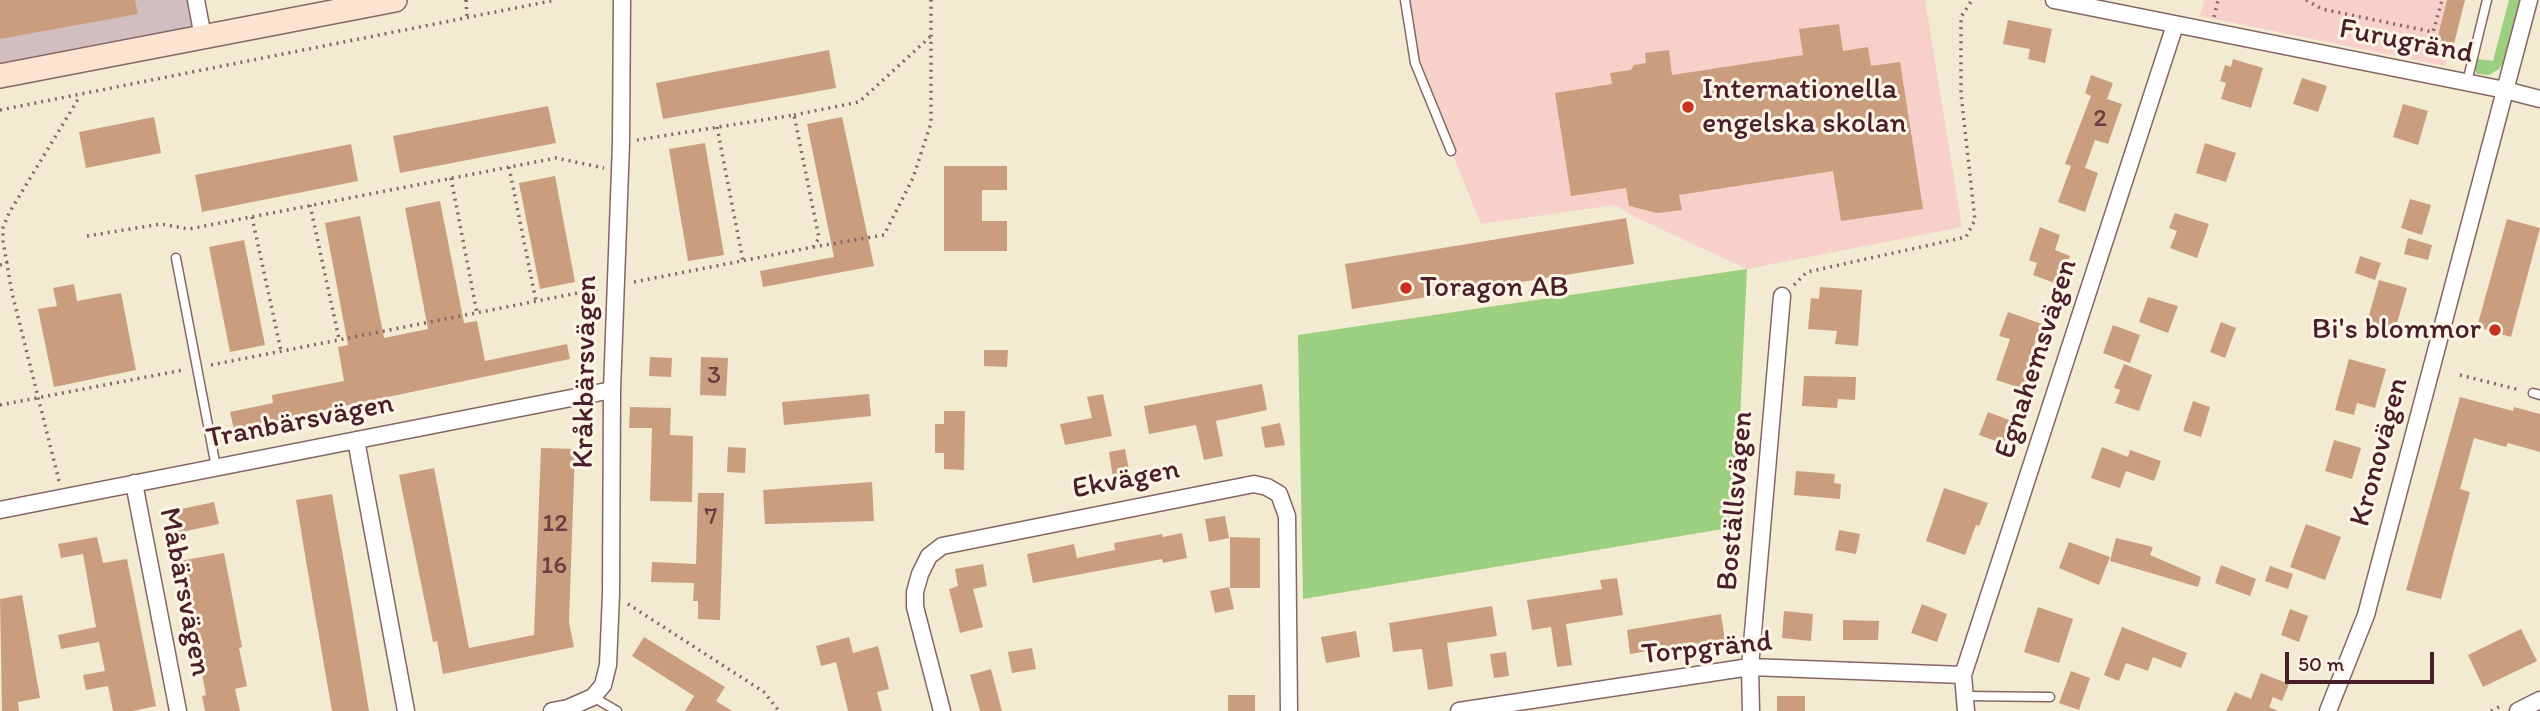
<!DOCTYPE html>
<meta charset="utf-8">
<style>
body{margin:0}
#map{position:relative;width:2540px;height:711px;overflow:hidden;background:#f2ebd1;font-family:Itim,sans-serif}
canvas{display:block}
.scale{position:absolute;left:2285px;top:652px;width:149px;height:32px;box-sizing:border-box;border:4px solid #4a1f2b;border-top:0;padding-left:9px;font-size:21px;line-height:24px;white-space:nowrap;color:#4a1f2b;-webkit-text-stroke:5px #fcf5e5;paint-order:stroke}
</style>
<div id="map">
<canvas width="2540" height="711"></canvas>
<div class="scale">50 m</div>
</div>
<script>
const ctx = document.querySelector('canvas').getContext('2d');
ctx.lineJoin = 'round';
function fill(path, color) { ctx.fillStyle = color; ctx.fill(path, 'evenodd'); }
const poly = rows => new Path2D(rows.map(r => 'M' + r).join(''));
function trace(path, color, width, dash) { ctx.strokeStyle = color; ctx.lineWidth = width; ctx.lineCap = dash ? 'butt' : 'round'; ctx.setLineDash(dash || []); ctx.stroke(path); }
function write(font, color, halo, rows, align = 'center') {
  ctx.font = font + ' Itim,sans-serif'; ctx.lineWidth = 6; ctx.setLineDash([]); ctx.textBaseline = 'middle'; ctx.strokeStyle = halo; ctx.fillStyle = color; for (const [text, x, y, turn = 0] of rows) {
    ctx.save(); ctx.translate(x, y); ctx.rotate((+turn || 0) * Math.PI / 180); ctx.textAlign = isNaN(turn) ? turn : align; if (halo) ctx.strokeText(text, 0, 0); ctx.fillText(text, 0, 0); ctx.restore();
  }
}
fill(poly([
 [1405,0,1925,0,1962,227,1747,269,1635,217,1615,205,1481,224,1415,63],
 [2204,0,2460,0,2445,66,2200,16]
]), '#f7d0c9');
fill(poly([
 [0,0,196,0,203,37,0,76]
]), '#d2bec1');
fill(poly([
 [2509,0,2521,0,2504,62,2499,69,2489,75,2477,74,2475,69,2478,59,2493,61],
 [1747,269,1735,527,1303,599,1298,335]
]), '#9ccf7f');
fill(poly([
 [0,0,135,0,138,14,0,39],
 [2447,0,2465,0,2453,48,2436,44],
 [2008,20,2052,29,2045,63,2028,59,2030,49,2003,44],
 [1839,24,1843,51,1868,47,1871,66,1900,62,1923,209,1841,221,1833,171,1679,195,1682,210,1657,213,1629,206,1626,188,1571,196,1555,93,1612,84,1610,73,1631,70,1634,65,1646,63,1645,53,1669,50,1672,75,1803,55,1799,29],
 [829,50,836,88,663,119,656,83],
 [2233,59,2263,68,2251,108,2221,99,2226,83,2220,81,2225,65,2231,67],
 [2091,75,2113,83,2107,99,2122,104,2108,144,2095,140,2085,168,2098,173,2085,212,2058,202,2071,166,2065,164,2091,96,2085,93],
 [2302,78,2327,86,2318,112,2293,104],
 [2403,104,2428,111,2418,145,2393,137],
 [548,106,556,143,400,173,393,136],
 [154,117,161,153,86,168,79,132],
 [842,117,874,266,763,287,760,271,834,257,807,124],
 [705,143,724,255,688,261,669,149],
 [2205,143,2236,153,2226,182,2196,173],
 [351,144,358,181,202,212,195,175],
 [944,166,1007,166,1007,190,982,190,982,221,1007,221,1007,251,944,251],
 [555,176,575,282,540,289,519,183],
 [2410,199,2431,205,2422,235,2401,228],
 [440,201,464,323,477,321,485,361,567,344,570,359,234,429,230,412,273,403,272,395,344,381,338,347,348,345,325,223,360,216,384,338,428,329,405,208],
 [2175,213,2209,224,2197,258,2170,248,2177,231,2169,228],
 [1626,218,1634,264,1352,309,1345,264],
 [2507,219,2540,228,2511,337,2477,327],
 [2040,227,2060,235,2055,250,2070,256,2060,285,2033,275,2037,263,2029,260],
 [2408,238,2432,245,2428,260,2404,254],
 [244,240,265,345,230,352,209,247],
 [2360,256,2381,263,2375,280,2355,273],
 [2379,280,2407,288,2394,334,2366,326],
 [74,284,77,301,121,293,136,370,54,387,38,309,57,306,53,288],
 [1820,287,1862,290,1858,346,1835,344,1837,331,1808,329,1811,298,1819,299],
 [2148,297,2178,306,2168,333,2139,322],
 [2008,312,2042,324,2034,346,2038,347,2024,389,1996,380,2010,339,1999,336],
 [2221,322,2236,328,2225,358,2210,352],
 [2113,325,2140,335,2130,363,2103,353],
 [984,350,1008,350,1007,367,984,366],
 [650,357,672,358,671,377,649,376],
 [701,357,728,358,726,396,700,395],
 [2349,359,2386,369,2375,408,2357,403,2354,415,2335,410],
 [2124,364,2152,375,2139,411,2115,403,2120,390,2114,388],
 [1804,376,1856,377,1855,400,1838,399,1837,408,1802,406],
 [1262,384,1267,410,1216,421,1223,456,1204,460,1196,425,1149,434,1144,406],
 [869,394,871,416,784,425,782,402],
 [1103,394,1112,436,1065,445,1060,424,1092,418,1087,397],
 [2460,397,2513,411,2514,407,2540,414,2540,452,2508,443,2506,447,2474,438,2460,489,2470,492,2441,599,2406,590],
 [2193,401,2210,407,2201,437,2183,431],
 [630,407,671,408,670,435,693,436,692,502,650,501,652,428,629,428],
 [944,411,965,411,964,470,944,469,944,453,935,453,935,424,944,424],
 [1988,412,2012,421,2004,444,1979,435],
 [1280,423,1285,445,1265,448,1261,427],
 [2334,440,2361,448,2352,479,2325,471],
 [728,447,746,448,745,473,727,472],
 [2102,447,2128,457,2130,450,2161,461,2154,481,2126,471,2120,488,2091,478],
 [541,448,575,449,569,622,574,647,443,674,437,641,433,642,399,475,434,468,469,648,534,635],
 [1125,449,1130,475,1113,478,1109,452],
 [1796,471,1835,474,1834,483,1841,484,1840,499,1794,495],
 [872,482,874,521,765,524,763,490],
 [1944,488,1988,503,1979,526,1976,525,1965,555,1926,541],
 [698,493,724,493,720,620,698,619,698,601,693,601,694,583,651,582,652,562,696,564],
 [332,494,351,602,369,711,332,711,308,573,296,500],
 [214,502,219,524,177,533,172,511],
 [1225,516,1229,538,1209,542,1205,519],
 [2306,524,2341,537,2325,580,2290,567],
 [1839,530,1860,534,1856,554,1835,550],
 [1182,533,1187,558,1163,563,1162,559,1033,583,1027,554,1074,544,1077,558,1115,550,1114,543,1162,534,1163,537],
 [97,537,103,563,127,559,156,706,133,711,113,711,108,686,86,690,83,675,105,671,99,642,61,649,58,635,96,627,83,554,61,558,58,544],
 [1230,537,1260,538,1260,588,1230,588],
 [2116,538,2153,547,2150,555,2201,577,2198,587,2110,561],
 [2069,542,2110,557,2099,585,2059,568],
 [224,553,242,647,239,648,247,686,235,689,240,711,205,711,202,696,206,695,180,561],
 [983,564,987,586,973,589,983,627,960,633,949,589,958,586,955,569],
 [2221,565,2256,579,2250,596,2215,583],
 [2270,566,2293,574,2288,589,2265,581],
 [1617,578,1623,615,1566,624,1572,665,1557,667,1551,627,1532,630,1527,600,1602,589,1600,580],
 [1229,587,1234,609,1215,613,1210,591],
 [22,595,40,698,18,702,19,711,2,711,0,599],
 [1922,604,1947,614,1937,642,1911,633],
 [1492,606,1497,636,1447,643,1453,686,1428,690,1422,649,1393,652,1389,623],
 [2038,607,2073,619,2059,663,2024,652],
 [2290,609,2308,616,2299,642,2281,635],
 [1784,611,1813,614,1811,641,1782,638],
 [1721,614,1725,641,1697,645,1697,643,1630,654,1627,630],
 [1843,620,1879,621,1878,640,1843,640],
 [2122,627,2187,653,2181,668,2153,657,2148,671,2126,663,2119,681,2104,675],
 [2521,629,2537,661,2483,687,2468,655],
 [1356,631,1360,657,1326,663,1321,637],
 [644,637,725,687,716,701,732,711,685,711,694,696,632,656],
 [849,637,853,653,878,646,889,689,877,692,882,711,848,711,836,662,821,666,816,646],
 [1032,648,1036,669,1012,673,1008,652],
 [1506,652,1509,676,1494,678,1490,654],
 [991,669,1002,711,980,711,970,675],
 [2071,671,2090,678,2079,710,2059,703],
 [2261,673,2289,684,2282,701,2273,697,2269,707,2278,711,2226,711,2235,692,2251,699],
 [1228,695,1255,695,1255,711,1228,711],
 [1777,696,1805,696,1805,711,1777,711]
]), '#cb9d7f');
const lane = poly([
 [1405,0,1415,63,1451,151],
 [2467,82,2487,0],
 [176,258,216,467],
 [2533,393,2540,395],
 [1965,696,2050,697],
 [593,697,617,711]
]);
const street = poly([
 [196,0,203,37],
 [2054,0,2505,90,2540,99],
 [356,440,406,711],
 [134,483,178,711],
 [0,510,612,390],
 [552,711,568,708,593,697,603,685,608,665,611,594,612,390,621,143,622,0],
 [942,711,915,607,915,592,920,574,929,556,942,546,1254,484,1267,487,1279,494,1287,516,1289,711],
 [1459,711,1750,667,1963,675],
 [1751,711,1750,667,1782,296],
 [1966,711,1963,675,2175,25],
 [2328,711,2366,615,2529,0],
 [2518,711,2540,700]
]);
const secondary = poly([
 [0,76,395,0]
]);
trace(lane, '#856665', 11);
trace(street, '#856665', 19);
trace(secondary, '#856665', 26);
trace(poly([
 [466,0,467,17],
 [2306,0,2322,9,2433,32,2442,0],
 [2214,17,2218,0],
 [0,110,556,0],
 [794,115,859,102,930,37],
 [717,127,743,261],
 [509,167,536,301],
 [451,178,477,313],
 [310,205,339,339],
 [252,217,281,351],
 [87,236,161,224,189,229,556,158,604,168],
 [813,247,884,235,913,178,931,123,931,0],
 [0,265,8,262],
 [634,282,813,247,819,238,794,115,637,140],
 [1794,285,1807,272,1966,237,1975,220,1961,94,1961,17,1972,0],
 [211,365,598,289],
 [2460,375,2520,390],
 [0,405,183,370],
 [59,481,12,293,3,241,3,228,9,213,80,96],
 [628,604,764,692,779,711],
 [2491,711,2501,706]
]), '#856665', 3.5, [2, 5]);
trace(lane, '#fff', 8);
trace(street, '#fff', 16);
trace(secondary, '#fde4d1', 23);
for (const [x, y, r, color] of [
 [1688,107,7,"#c8321e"],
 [1406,288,7,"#c8321e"],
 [2495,330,7,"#c8321e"]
]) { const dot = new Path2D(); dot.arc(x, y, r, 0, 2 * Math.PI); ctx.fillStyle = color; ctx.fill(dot); trace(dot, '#fcf5e5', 2.5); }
write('26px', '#6a3e40', null, [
 ["2",2100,119],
 ["3",714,376],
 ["7",711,517],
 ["12",555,524],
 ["16",554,566]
]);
write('30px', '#4a1f2b', '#fcf5e5', [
 ["Furugränd",2406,42,11],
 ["Egnahemsvägen",2037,359,-72],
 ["Kråkbärsvägen",586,372,-89],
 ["Tranbärsvägen",300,422,-11],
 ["Kronovägen",2380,452,-75],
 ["Ekvägen",1126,480,-11],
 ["Boställsvägen",1736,501,-85],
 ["Måbärsvägen",184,592,79],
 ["Torpgränd",1707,649,-6]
]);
write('30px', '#4a1f2b', '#fcf5e5', [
 ["Internationella",1702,90],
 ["engelska skolan",1702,124],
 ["Toragon AB",1420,288],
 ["Bi's blommor",2481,330,"right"]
], 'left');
</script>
